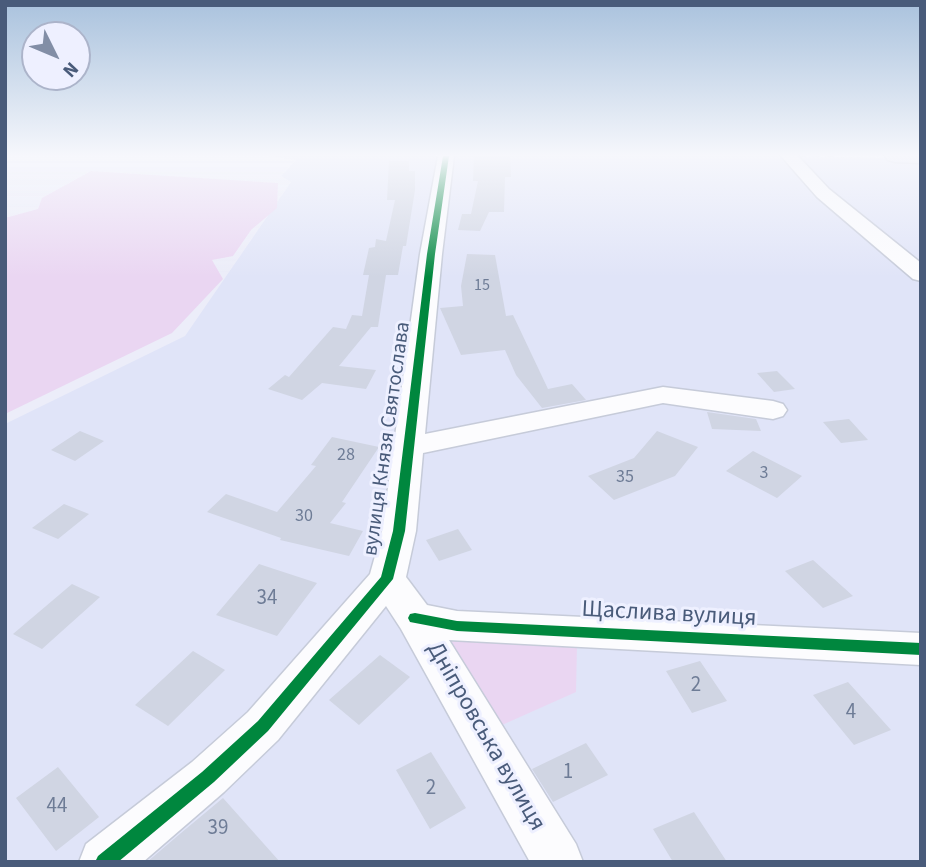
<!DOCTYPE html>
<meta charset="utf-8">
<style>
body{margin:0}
#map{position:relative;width:926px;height:867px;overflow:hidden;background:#ecedf9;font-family:"Source Sans 3",sans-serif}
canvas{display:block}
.frame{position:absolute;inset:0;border:7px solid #495b7a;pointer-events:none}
.north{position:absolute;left:21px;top:21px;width:70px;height:70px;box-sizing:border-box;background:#eef0ff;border:2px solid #acb4ca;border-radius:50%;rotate:133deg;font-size:19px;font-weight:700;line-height:28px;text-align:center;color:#495b7a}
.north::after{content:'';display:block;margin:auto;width:24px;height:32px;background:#828ea6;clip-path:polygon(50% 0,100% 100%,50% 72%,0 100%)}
</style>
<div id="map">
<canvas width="926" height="867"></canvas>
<div class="frame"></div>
<div class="north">N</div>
</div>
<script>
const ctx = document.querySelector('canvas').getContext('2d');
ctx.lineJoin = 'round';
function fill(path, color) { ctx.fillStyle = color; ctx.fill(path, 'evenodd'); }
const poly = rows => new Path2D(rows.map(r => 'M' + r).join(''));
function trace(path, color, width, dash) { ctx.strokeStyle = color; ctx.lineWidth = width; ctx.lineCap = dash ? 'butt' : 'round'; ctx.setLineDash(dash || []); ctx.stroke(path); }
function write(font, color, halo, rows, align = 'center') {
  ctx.font = font + ' "Source Sans 3",sans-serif'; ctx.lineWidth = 6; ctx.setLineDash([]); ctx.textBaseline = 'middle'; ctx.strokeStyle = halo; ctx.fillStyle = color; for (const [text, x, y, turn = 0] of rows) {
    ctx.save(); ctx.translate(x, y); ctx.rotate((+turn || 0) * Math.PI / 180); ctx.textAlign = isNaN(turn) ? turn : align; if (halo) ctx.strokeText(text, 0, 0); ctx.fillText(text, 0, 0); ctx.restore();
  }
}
fill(poly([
 [270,156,799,156,921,159,921,862,5,862,5,424,185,336,291,182,281,176,296,160]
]), '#e0e4f8');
fill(poly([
 [91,171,278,183,277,208,251,230,233,256,212,260,223,279,172,333,5,414,5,218,38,209,42,198],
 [446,639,577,645,576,692,502,725]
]), '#ead6f2');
fill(poly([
 [474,156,510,156,511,177,505,177,504,212,489,212,480,231,458,230,462,214,471,214,478,181,473,181],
 [389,161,409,161,409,171,415,171,415,190,406,246,403,246,398,275,386,275,378,327,371,327,339,366,376,370,366,389,322,383,302,400,268,389,285,375,289,377,333,327,346,329,352,315,362,316,369,275,363,275,369,248,375,247,376,239,386,241,395,200,387,200],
 [467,254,495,255,506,316,513,315,548,389,572,384,586,400,542,408,516,375,505,350,461,355,440,308,463,306,461,286],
 [777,371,795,389,774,392,757,373],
 [707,412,756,419,761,431,712,429],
 [849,419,868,440,841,443,823,422],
 [80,431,104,441,75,461,51,450],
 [657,431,698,447,675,476,614,500,588,476,634,458],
 [332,437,379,447,342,502,346,503,330,523,363,531,349,556,280,540,281,538,207,512,226,494,277,512,316,466,311,465],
 [753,451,802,476,777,498,726,471],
 [64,504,89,514,58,539,32,528],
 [458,529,472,550,439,561,426,540],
 [813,560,853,596,823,608,785,571],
 [259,564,317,583,277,636,216,615],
 [72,584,100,597,42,649,13,634],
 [193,651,225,670,168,726,135,705],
 [380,655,410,677,359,725,329,700],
 [700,661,727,701,692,713,666,671],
 [848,682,891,730,854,745,813,695],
 [586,743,608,775,553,802,532,769],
 [431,752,466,808,430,829,396,770],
 [58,767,99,817,56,851,16,798],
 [223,798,280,862,147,862,181,833],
 [694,812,727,862,673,862,653,829]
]), '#d0d5e3');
const minor = poly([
 [438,156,454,156,442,254,425,434,663,387,773,401,783,404,787,410,783,416,773,419,663,403,423,453,416,531,406,577,427,605,457,611,921,633,921,665,449,640,576,844,583,862,530,862,401,629,386,606,278,740,224,792,143,862,79,862,86,844,192,762,248,712,370,574,382,531,420,254,438,156],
 [781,156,798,156,829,189,921,263,921,281,913,279,817,197,781,156]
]);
const major = poly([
 [885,156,921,156,921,163,895,162,888,160,885,156]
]);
trace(minor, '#c6cbd9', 3);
trace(major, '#c6cbd8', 3);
fill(minor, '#fcfcfe');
fill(major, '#e5e6f3');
fill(poly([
 [443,156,449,156,435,254,405,531,393,579,268,731,214,782,118,862,95,862,98,856,202,772,258,721,381,577,393,531,427,254,443,156],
 [415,613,457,621,921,643,921,655,457,631,410,622,408,618,410,614,415,613]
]), '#00873e');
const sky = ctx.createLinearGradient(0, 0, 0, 277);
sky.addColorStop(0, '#a9c2dd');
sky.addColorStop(0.56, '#f6f7fc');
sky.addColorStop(1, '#f6f7fc00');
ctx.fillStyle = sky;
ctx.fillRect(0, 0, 926, 277);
write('16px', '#6e7c96', null, [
 ["15",482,286]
]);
write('18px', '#6e7c96', null, [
 ["28",346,456],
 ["3",764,474],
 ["35",625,478],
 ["30",304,517]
]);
write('21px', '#495b7a', '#eef0ff', [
 ["вулиця Князя Святослава",388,439,-82]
]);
write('21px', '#6e7c96', null, [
 ["34",267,599],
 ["2",696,686],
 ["4",851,713],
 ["1",568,773],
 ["2",431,789],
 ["44",57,807],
 ["39",218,829]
]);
write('24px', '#495b7a', '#eef0ff', [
 ["Щаслива вулиця",669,615,3],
 ["Дніпровська вулиця",485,737,60]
]);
</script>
